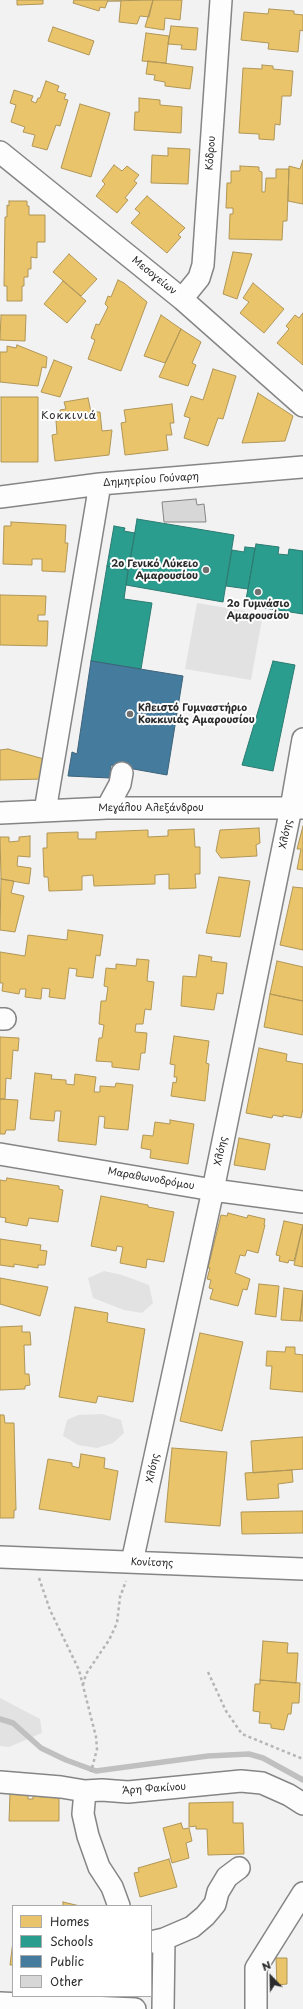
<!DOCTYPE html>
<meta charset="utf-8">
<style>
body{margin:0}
#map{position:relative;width:303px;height:2009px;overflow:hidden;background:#f2f2f2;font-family:"Playpen Sans",sans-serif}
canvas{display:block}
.legend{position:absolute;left:12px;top:1905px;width:140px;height:92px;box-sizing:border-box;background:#fff;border:1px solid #aaa;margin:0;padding:5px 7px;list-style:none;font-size:12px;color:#2b2b2b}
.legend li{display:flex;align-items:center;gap:8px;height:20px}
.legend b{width:20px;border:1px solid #aaa}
.north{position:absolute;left:251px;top:1957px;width:40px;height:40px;-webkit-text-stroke:3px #fff;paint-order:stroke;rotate:337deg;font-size:11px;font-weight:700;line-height:16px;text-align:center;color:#2b2b2b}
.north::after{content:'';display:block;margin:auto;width:14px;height:18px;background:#2b2b2b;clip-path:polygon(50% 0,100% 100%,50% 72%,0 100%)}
</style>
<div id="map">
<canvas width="303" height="2009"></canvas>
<ul class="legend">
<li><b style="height:11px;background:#e9c46a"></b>Homes</li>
<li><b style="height:11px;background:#2a9d8f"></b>Schools</li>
<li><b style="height:11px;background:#457b9d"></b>Public</li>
<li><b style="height:11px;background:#d7d7d7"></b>Other</li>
</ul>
<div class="north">N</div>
</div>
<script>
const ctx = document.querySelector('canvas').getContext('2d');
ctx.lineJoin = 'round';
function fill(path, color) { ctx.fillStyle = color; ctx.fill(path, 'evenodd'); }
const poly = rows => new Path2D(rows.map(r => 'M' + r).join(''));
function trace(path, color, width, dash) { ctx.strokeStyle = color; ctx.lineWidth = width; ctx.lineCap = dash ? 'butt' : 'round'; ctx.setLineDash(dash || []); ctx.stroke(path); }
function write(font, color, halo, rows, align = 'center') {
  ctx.font = font + ' "Playpen Sans",sans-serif'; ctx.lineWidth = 4; ctx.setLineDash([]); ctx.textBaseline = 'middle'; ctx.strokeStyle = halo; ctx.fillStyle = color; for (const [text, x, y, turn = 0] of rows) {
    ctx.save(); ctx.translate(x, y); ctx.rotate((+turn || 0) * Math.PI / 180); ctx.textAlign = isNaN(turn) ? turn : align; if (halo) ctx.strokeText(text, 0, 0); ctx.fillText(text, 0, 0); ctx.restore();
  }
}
fill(poly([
 [197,603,263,614,251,680,185,669],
 [104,1271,122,1275,149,1285,153,1303,142,1313,124,1310,93,1298,88,1278],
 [102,1414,121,1420,124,1433,113,1443,97,1448,78,1445,63,1436,67,1420,78,1415],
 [0,1698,40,1719,42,1733,9,1747,0,1746]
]), '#e2e2e2');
const homes = poly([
 [17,0,43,0,43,4,17,5,17,0],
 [74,0,108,0,105,8,100,7,99,11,73,3,74,0],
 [153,0,182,0,180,20,165,18,164,30,145,27,153,0],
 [153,0,149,17,140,16,137,24,119,22,121,1,108,1,153,0],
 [269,9,294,11,294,14,303,15,303,31,300,30,298,52,268,49,269,43,241,40,244,12,268,14,269,9],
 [171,26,198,28,196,50,181,49,182,45,168,44,171,26],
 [53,27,94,41,89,55,48,41,53,27],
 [146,33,169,36,166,63,142,61,146,33],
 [148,61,193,67,190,89,165,86,165,82,154,80,155,75,146,74,148,61],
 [262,65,273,66,273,69,293,71,291,96,282,96,280,125,275,124,274,140,259,139,259,134,239,133,243,68,262,69,262,65],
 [46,81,59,86,57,91,66,94,64,99,68,100,60,126,56,125,47,150,32,146,35,135,23,132,25,127,11,122,16,105,10,103,14,90,33,96,31,101,36,103,38,98,40,98,46,81],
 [139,98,160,100,160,105,182,107,181,133,134,130,135,112,139,112,139,98],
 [80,104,110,113,91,177,61,168,80,104],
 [168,148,190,149,188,184,151,183,152,155,168,156,168,148],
 [303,160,303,204,288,201,289,166,300,169,303,160],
 [114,165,122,171,127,166,139,175,134,181,137,183,125,198,128,200,117,213,96,196,105,184,102,181,114,165],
 [240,166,259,167,259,171,262,172,262,192,265,192,266,178,276,178,276,169,289,169,287,221,283,221,282,240,229,239,230,214,233,214,233,208,226,208,227,183,231,183,231,171,240,171,240,166],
 [147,196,185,228,178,235,181,237,167,253,131,223,140,213,135,209,147,196],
 [9,201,27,201,27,206,29,206,29,215,45,215,45,242,37,242,37,258,31,257,31,269,28,269,28,277,24,277,24,286,22,286,22,301,7,301,7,286,4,286,5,217,7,217,7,205,9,206,9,201],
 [233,252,252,254,237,299,223,294,233,252],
 [69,254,97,279,81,296,53,272,69,254],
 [118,280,124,283,147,302,121,371,88,359,95,340,91,338,96,324,99,325,108,307,105,304,108,296,111,297,118,280],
 [63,281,86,301,67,323,44,304,63,281],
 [253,283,284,309,264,333,240,313,249,302,243,298,253,283],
 [303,313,303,365,277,343,289,329,286,326,295,315,299,318,303,313],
 [1,315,26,315,25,341,0,340,1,315],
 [161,315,181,329,165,363,144,356,161,315],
 [181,329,201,342,192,363,196,365,188,386,159,377,181,329],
 [17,345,47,357,46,368,42,367,38,386,0,382,0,352,7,352,7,346,16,348,17,345],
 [54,360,72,367,60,397,41,392,54,360],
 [213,369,236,376,223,419,218,418,208,446,184,438,190,418,184,416,191,396,203,400,213,369],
 [258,393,293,416,285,441,242,443,258,393],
 [1,397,38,397,38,462,1,462,1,397],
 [88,398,91,412,100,412,102,431,112,430,109,455,55,461,52,435,57,434,56,421,62,420,60,410,66,409,64,402,88,398],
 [172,404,174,423,170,423,172,435,166,435,168,450,125,455,121,423,126,422,124,410,172,404],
 [11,522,66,525,65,543,68,543,65,572,42,571,42,559,32,559,32,565,3,564,4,526,11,526,11,522],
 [0,595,46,596,45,615,38,615,38,621,48,621,47,646,0,645,0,595],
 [8,749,44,759,44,779,0,780,0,750,8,749],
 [303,826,303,870,297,869,301,849,297,849,303,826],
 [259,828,260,843,256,845,257,856,221,858,216,851,220,830,259,828],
 [194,829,195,847,200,847,200,874,195,874,196,888,169,889,169,874,155,875,155,884,94,886,93,875,82,876,82,890,49,891,48,877,44,877,43,848,47,848,47,833,78,832,78,839,96,839,96,832,148,830,148,837,168,836,168,830,194,829],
 [30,836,30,857,18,856,17,866,31,868,29,884,1,879,0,837,9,837,9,842,19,841,19,837,30,836],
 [219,877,250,881,240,937,206,933,219,877],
 [1,879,14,881,11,893,24,896,15,932,0,930,1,879],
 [293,887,303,888,303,950,280,945,293,887],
 [68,930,103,935,100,956,96,955,93,978,76,976,77,969,69,968,65,999,49,997,50,989,42,988,41,999,25,997,26,989,20,989,19,994,2,991,3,983,0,983,0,952,25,956,28,935,67,940,68,930],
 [199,955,212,957,211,961,227,963,223,994,217,993,214,1010,181,1006,183,976,196,977,199,955],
 [137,959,149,960,147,981,154,982,151,1010,145,1009,143,1024,136,1024,135,1032,147,1033,145,1053,141,1053,139,1070,112,1067,112,1062,96,1061,99,1038,102,1038,104,1025,99,1024,101,1001,106,1001,108,987,104,986,106,968,116,969,116,964,136,966,137,959],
 [277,961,303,967,303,1001,270,994,277,961],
 [270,994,303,1001,303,1035,264,1027,270,994],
 [174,1036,209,1041,206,1063,209,1064,205,1101,171,1096,173,1082,176,1083,177,1077,174,1077,175,1065,170,1064,174,1036],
 [0,1037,19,1038,18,1051,13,1050,11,1079,6,1078,5,1099,0,1099,0,1037],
 [259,1048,287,1054,286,1061,303,1064,303,1109,301,1118,283,1115,283,1117,273,1115,272,1118,246,1113,259,1048],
 [35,1073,52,1075,51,1079,66,1080,66,1084,74,1085,75,1074,96,1077,94,1092,100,1092,100,1086,115,1087,116,1083,133,1085,128,1130,104,1128,105,1117,99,1116,96,1145,58,1141,61,1111,55,1111,54,1121,30,1119,35,1073],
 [0,1099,18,1100,15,1130,6,1130,5,1134,0,1134,0,1099],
 [170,1120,194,1124,188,1164,150,1158,151,1150,141,1148,143,1135,153,1136,155,1122,170,1124,170,1120],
 [239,1138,270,1144,265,1170,234,1165,239,1138],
 [7,1178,59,1186,59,1189,63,1190,58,1222,29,1218,27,1226,5,1222,6,1218,0,1217,0,1180,6,1181,7,1178],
 [101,1196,148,1205,148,1207,174,1212,164,1262,147,1259,146,1268,120,1263,123,1247,117,1246,116,1251,91,1246,101,1196],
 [228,1213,247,1218,248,1215,265,1219,264,1225,265,1225,258,1253,247,1250,245,1256,240,1255,235,1273,250,1279,247,1290,243,1289,238,1306,210,1299,213,1289,209,1288,211,1280,207,1279,210,1268,208,1268,221,1215,227,1216,228,1213],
 [284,1221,303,1225,294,1261,289,1260,288,1263,279,1261,280,1256,276,1255,284,1221],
 [303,1225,303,1267,294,1265,303,1225],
 [0,1239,41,1245,40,1250,47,1251,45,1265,38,1265,38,1268,14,1264,14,1267,0,1265,0,1239],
 [0,1278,48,1287,40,1316,0,1304,0,1278],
 [259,1284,279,1286,276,1317,255,1314,259,1284],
 [284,1288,303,1291,300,1321,281,1320,284,1288],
 [303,1296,303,1321,300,1321,303,1296],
 [75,1307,108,1313,107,1322,145,1329,133,1402,98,1396,96,1403,59,1397,75,1307],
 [22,1326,22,1332,30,1332,31,1345,24,1345,25,1374,29,1374,30,1385,25,1386,25,1389,0,1390,0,1327,22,1326],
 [200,1333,243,1342,222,1431,180,1421,200,1333],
 [286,1347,295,1347,295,1354,303,1355,303,1392,270,1389,272,1366,266,1366,267,1351,285,1352,286,1347],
 [0,1415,4,1415,5,1423,14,1423,16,1510,14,1510,14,1518,0,1518,0,1415],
 [303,1437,303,1469,253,1473,251,1441,303,1437],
 [172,1448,227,1452,220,1526,165,1522,172,1448],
 [81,1454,105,1458,104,1468,118,1471,110,1520,39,1509,48,1459,72,1463,72,1466,79,1468,81,1454],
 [292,1470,293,1482,278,1484,279,1498,247,1500,245,1473,292,1470],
 [303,1511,303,1533,242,1534,241,1512,303,1511],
 [263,1641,288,1643,287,1653,298,1653,296,1683,260,1680,263,1641],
 [260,1680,300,1683,299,1703,292,1703,291,1714,288,1714,284,1730,271,1728,271,1724,259,1723,260,1712,253,1711,255,1684,260,1684,260,1680],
 [59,1792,59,1821,9,1821,10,1793,28,1793,28,1799,33,1799,33,1793,59,1792],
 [233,1802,233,1823,243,1823,244,1854,208,1855,207,1829,196,1829,196,1826,189,1827,189,1803,233,1802],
 [181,1823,183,1829,189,1828,192,1841,186,1843,189,1858,172,1863,163,1828,181,1823],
 [169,1859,177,1887,140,1897,134,1873,139,1872,138,1868,169,1859],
 [63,1902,80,1906,63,1906,63,1902],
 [13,1941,13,1965,10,1965,13,1941],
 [276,1958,287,1958,287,1984,277,1985,276,1958]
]);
fill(homes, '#e9c46a');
trace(homes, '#b09657', 1);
const schools = poly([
 [137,519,234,535,223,602,126,585,137,519],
 [114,526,125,528,124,531,135,533,128,570,107,566,114,526],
 [256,544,279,547,278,554,288,555,289,549,303,551,303,614,245,605,256,544],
 [245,547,255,548,248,589,226,586,232,550,244,552,245,547],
 [107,566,128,570,124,599,152,603,141,669,91,661,107,566],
 [273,661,295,665,273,771,242,765,273,661]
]);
fill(schools, '#2a9d8f');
trace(schools, '#2a7b71', 1);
const public = poly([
 [91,661,183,676,167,775,111,765,110,778,68,776,72,752,77,754,91,661]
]);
fill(public, '#457b9d');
trace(public, '#3d637b', 1);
trace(poly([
 [0,1719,13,1723,41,1748,66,1760,96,1771,208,1756,249,1754,263,1758,303,1780]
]), '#c0c0c0', 5.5);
const building = poly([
 [196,499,197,505,204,504,206,522,164,522,162,502,196,499]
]);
fill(building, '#d7d7d7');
trace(building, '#858585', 1);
const minor = poly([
 [0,152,182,299,303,406],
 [182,299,199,278,203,265,221,0],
 [0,497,100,484,303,467],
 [107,808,120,784,122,773],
 [45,811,100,484],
 [0,813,107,808,303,808],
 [0,1019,5,1019],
 [0,1154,213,1190,303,1202],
 [0,1557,303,1569],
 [132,1562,213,1190,291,808,303,739],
 [0,1782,61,1787,85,1791,102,1790,128,1792,241,1781,262,1783,289,1795,303,1804],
 [85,1791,83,1814,88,1836,99,1867,112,1887,119,1906],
 [151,1942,164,1939,192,1927,205,1916,215,1904,218,1892,227,1877,239,1868],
 [0,2003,135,2009],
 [163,2009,164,1939],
 [256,2009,256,1968,303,1893]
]);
trace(minor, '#858585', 24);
trace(poly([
 [39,1578,50,1610,79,1670,96,1737,97,1749,91,1772],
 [208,1672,226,1711,242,1734,303,1759],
 [83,1685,86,1674,109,1640,117,1623,120,1597,126,1581]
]), '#b5b5b5', 2.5, [3, 3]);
trace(minor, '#fdfdfd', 21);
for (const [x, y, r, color] of [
 [206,570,4,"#717171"],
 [258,592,4,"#717171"],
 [130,714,4,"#717171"]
]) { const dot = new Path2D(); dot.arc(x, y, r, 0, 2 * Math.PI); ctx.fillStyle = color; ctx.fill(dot); trace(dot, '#fff', 1.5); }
write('10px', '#2b2b2b', '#fff', [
 ["Κόδρου",211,153,-86],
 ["Μεσογείων",154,276,39],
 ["Δημητρίου Γούναρη",151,480,-4],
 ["Μεγάλου Αλεξάνδρου",151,808],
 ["Χλόης",286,834,-78],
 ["Χλόης",221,1151,-78],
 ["Μαραθωνοδρόμου",151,1179,10],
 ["Χλόης",153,1468,-78],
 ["Κονίτσης",152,1563,2],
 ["Άρη Φακίνου",154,1789,-4]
]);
write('bold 10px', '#2b2b2b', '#fff', [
 ["2ο Γενικό Λύκειο",198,564],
 ["Αμαρουσίου",198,576],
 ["2ο Γυμνάσιο",258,604,"center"],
 ["Αμαρουσίου",258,616,"center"],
 ["Κλειστό Γυμναστήριο",138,708,"left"],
 ["Κοκκινιάς Αμαρουσίου",138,720,"left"]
], 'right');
ctx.letterSpacing = '1px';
write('11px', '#2b2b2b', '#fff', [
 ["Κοκκινιά",69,416]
]);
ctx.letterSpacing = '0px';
</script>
